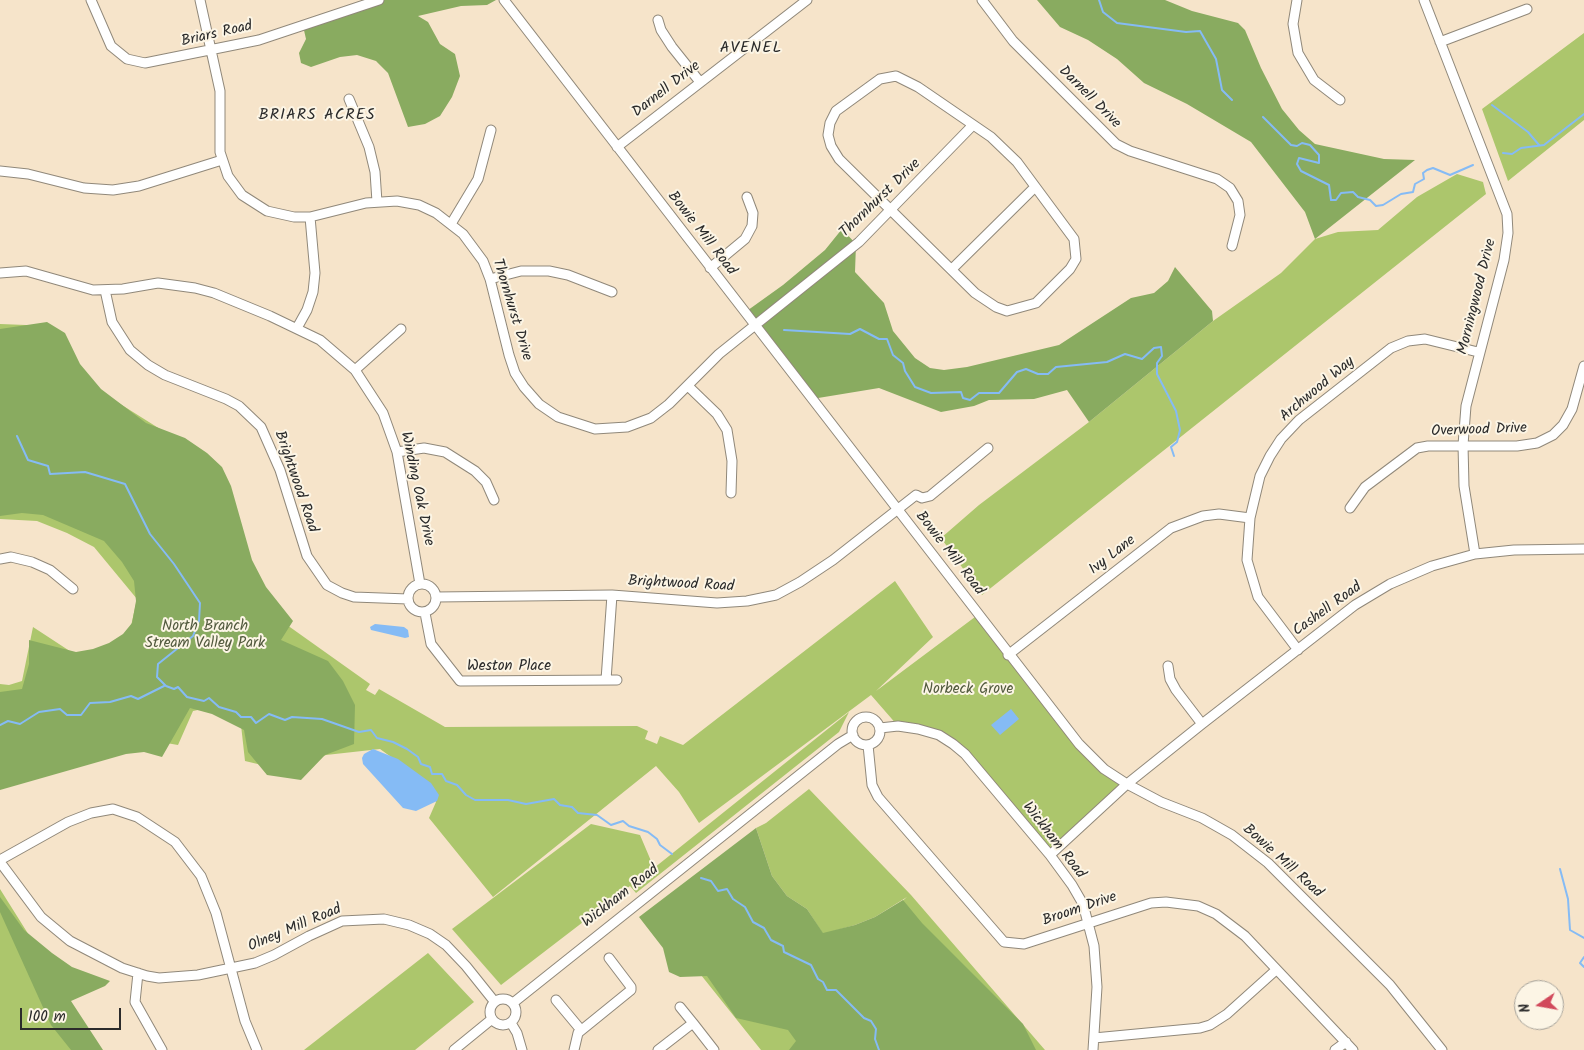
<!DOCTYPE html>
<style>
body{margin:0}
#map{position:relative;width:1584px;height:1050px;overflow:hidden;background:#f6e4ca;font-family:Kalam,sans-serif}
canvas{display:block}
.north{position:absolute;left:1514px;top:980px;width:50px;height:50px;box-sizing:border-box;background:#fcf5e5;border:1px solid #a8a49b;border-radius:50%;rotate:258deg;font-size:14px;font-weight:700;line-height:20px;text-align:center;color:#2b2b2b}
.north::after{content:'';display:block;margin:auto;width:18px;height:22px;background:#d1495b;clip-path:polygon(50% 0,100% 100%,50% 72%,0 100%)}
.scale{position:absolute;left:20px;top:1008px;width:101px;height:22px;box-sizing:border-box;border:2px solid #2b2b2b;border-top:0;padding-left:6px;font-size:15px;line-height:18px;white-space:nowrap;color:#2b2b2b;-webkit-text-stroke:4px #fcf5e5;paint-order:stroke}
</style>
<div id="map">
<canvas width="1584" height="1050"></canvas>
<div class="north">N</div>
<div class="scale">100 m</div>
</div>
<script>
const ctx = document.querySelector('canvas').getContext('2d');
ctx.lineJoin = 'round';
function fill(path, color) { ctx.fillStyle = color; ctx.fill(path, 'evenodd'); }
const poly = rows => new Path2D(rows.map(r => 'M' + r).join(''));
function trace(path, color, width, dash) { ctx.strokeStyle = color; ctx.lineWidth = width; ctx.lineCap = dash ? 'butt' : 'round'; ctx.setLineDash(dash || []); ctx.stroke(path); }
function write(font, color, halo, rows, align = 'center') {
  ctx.font = font + ' Kalam,sans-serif'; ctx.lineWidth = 4; ctx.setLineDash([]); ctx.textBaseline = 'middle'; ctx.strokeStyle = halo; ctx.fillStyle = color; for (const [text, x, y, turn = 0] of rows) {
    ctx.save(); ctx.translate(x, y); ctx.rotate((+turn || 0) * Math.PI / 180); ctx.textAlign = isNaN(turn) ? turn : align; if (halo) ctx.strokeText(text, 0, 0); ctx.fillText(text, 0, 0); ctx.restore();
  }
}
fill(poly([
 [1584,33,1584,120,1508,181,1482,109],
 [1457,174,1483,182,1486,194,982,595,941,538,979,505,1089,422,1213,321,1281,273,1315,239,1338,232,1378,230,1417,197],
 [0,324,52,326,71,373,160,429,258,582,280,620,370,684,366,690,375,695,379,689,445,727,637,726,648,731,645,739,657,744,660,736,683,745,895,581,933,637,876,691,979,614,1079,744,1127,784,1050,855,953,744,898,726,871,695,699,823,679,792,656,766,493,897,429,818,436,802,433,787,380,749,326,755,287,771,245,761,241,725,207,708,193,711,178,745,149,740,0,784,0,684,9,685,22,681,33,627,85,661,129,635,137,599,94,547,67,533,37,521,0,519],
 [849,712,839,732,636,893,630,886,501,985,452,929,591,824,640,835,654,868],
 [809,789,911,895,1045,1050,761,1050,649,910,835,959,907,897,875,917,855,925,823,934,807,909,787,896,772,876,756,828,766,823],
 [0,889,101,1050,0,1050],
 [428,953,474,1002,415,1050,304,1050]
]), '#acc66c');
fill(poly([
 [379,0,496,0,487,5,461,6,418,16,428,22,440,44,455,54,460,76,452,97,440,116,425,124,408,127,388,73,376,61,357,55,340,57,311,67,301,63,299,53,306,39,303,26],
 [1037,0,1165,0,1192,11,1238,23,1245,30,1261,68,1282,109,1299,130,1315,144,1384,159,1415,160,1315,239,1305,212,1251,142,1187,104,1144,83,1117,59,1088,40,1060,27],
 [842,229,856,244,855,272,884,303,893,331,915,358,930,368,944,370,967,367,1059,345,1131,298,1154,293,1168,281,1175,267,1212,311,1213,321,1089,422,1067,390,1034,399,989,400,974,406,941,412,879,388,812,399,744,313,783,285,825,250],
 [47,322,65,333,80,364,101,389,146,423,185,438,207,453,222,467,231,486,252,560,266,587,293,621,281,640,328,661,343,681,355,705,354,744,325,755,301,780,267,775,248,752,244,730,212,714,190,708,162,757,144,752,126,754,0,790,0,692,22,689,29,664,29,640,76,652,93,649,109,643,123,634,132,623,136,601,134,581,122,562,104,541,43,515,22,513,0,516,0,329],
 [756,828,772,876,787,896,807,909,823,933,855,925,875,917,903,900,922,923,1023,1024,1036,1050,789,1050,796,1041,788,1030,736,1018,707,976,680,977,669,972,663,948,639,917],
 [0,897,24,930,52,953,72,967,110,981,105,986,71,1001,103,1050,71,1050,51,1025,0,912]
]), '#89ab60');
fill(poly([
 [375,624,404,627,408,630,409,637,405,638,371,630,370,627],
 [1011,709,1019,719,1000,735,991,725],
 [373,749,398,759,431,783,439,795,437,801,416,811,403,808,363,764,362,758,364,754]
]), '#85bbf5');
trace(poly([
 [1099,0,1103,12,1117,23,1186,32,1200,31,1216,59,1222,90,1232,100],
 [1492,105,1528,132,1539,145],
 [1263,117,1291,145,1297,146,1302,143,1310,145,1319,155,1319,163,1299,158,1297,164,1301,171,1329,185,1331,200,1336,200,1341,193,1353,192,1358,197,1370,200,1376,206,1383,205,1401,194,1413,192,1415,184,1424,179,1423,173,1427,170,1433,168,1450,175,1473,165],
 [1503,153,1512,154,1521,148,1544,145,1584,114],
 [784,330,850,334,860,329,879,339,887,339,893,355,903,363,905,371,915,387,931,393,961,392,963,398,970,400,979,393,999,393,1017,372,1026,369,1038,374,1048,374,1056,367,1107,362,1125,354,1142,359,1154,348,1161,347,1162,356,1157,363,1157,374,1176,411,1180,430,1177,442,1171,447,1174,456],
 [17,436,28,460,48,466,50,474,85,472,125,484,150,534,174,564,200,603,199,621,193,636,158,664,157,677,166,686,174,689,178,687,187,697,204,701,209,698,219,707,236,712,241,717,251,717,256,723,269,714,285,720,292,717,322,719,359,732,371,730,377,738,393,742,407,749,418,757,421,764,430,767,432,774,442,774,446,781,457,785,466,795,475,800,508,800,526,804,554,799,560,805,572,807,578,813,597,815,611,825,623,821,629,826,648,832,657,839,660,845,672,854],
 [0,725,8,721,20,724,39,712,60,709,67,715,81,715,90,703,110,702,131,696,138,699,164,686],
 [1560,869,1568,899,1570,930,1584,938],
 [701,878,711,881,718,891,727,889,733,899,745,907,753,922,764,928,771,940,783,946,784,952,811,965,818,979,823,982,827,990,836,990,864,1018,871,1021,876,1029,875,1039,879,1050],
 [1584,957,1580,963,1584,967]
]), '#85bbf5', 2);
const minor = poly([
 [91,0,111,46,127,59,145,63,259,40,379,0],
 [200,0,220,91,220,152,228,176,242,195,267,211,294,217,310,217,366,203,397,201,419,205,436,213,463,234,483,261,490,279,509,355,515,373,524,387,539,404,558,417,595,429,627,427,651,418,669,404,719,354,859,242,973,125],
 [504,0,1079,744,1104,769,1127,784,1161,802,1202,818,1232,835,1268,863,1390,985,1442,1050],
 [982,0,1013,41,1116,144,1130,151,1217,179,1230,188,1238,201,1240,215,1232,246],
 [1297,0,1293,24,1298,53,1314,80,1340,100],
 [1424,0,1507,214,1508,233,1504,260,1466,406,1463,445,1464,486,1475,554],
 [658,20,661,30,672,47,700,82],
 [1440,42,1527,9],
 [896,76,918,87,991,137,1017,162,1074,239,1076,259,1070,269,1036,303,1007,311,996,307,975,293,839,159,831,146,828,135,830,123,836,111,880,79,896,76],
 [349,99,369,147,375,172,377,202],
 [617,147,807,0],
 [0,171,28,174,84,188,113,190,139,186,222,160],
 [451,224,478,179,491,130],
 [710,268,745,239,752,226,753,213,747,197],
 [952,269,1035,187],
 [0,273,26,271,93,290,123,289,158,283,195,288,214,293,270,316,320,340,355,370,383,413,397,452,420,584],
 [490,279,521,271,549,271,568,275,612,292],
 [105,290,112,322,130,350,148,365,165,375,226,399,239,406,261,427,280,470,307,556,327,585,342,593,354,597,408,599],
 [297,328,307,310,313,292,315,273,310,217],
 [355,370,401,329],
 [688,386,717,414,727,430,732,461,731,493],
 [397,452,424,448,445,452,475,471,486,482,494,500],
 [1350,508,1365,487,1417,448,1428,446,1517,446,1537,443,1553,435,1563,425,1572,409,1584,366],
 [0,559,11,557,32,562,50,570,73,589],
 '408 598a14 14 0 1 1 28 0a14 14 0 1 1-28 0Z',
 [436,597,612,595,717,603,747,601,776,595,800,582,833,560,916,495,922,498,930,496,988,448],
 [425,613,431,644,460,681,617,680],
 [1298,650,1258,597,1247,560,1250,518,1260,476,1270,456,1281,439,1299,420,1391,348,1408,341,1425,339,1478,352],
 [1008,655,1171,528,1203,516,1219,514,1250,518],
 [1168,666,1170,679,1176,690,1202,724],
 [606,680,612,595],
 '852 731a14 14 0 1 1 28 0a14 14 0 1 1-28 0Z',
 [880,728,898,726,918,729,939,735,953,744,965,754,1050,855,1072,885,1083,904,1094,946,1097,987,1093,1050],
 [868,745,872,785,878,797,1004,942,1024,944,1151,903,1166,902,1198,906,1216,914,1245,936,1353,1050],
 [1050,855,1127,784,1202,724,1355,605,1390,584,1432,566,1475,554,1514,550,1584,549],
 [0,860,68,822,91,813,113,809,137,817,175,842,201,876,216,913,245,1021,257,1050],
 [0,862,41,917,70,941,122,968,147,976,159,978,198,975,255,963,274,955,309,936,342,921,384,919,409,925,430,934,446,945,466,966,494,1001],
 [138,973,135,1002,162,1050],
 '490 1012a13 13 0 1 1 26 0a13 13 0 1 1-26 0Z',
 [556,1000,581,1030],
 [513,1003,838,744,853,735],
 [680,1007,693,1023],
 [511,1023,517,1033,522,1050],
 [1094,1038,1200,1028,1210,1025,1227,1014,1276,970],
 [454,1050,492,1019],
 [574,1050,578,1033,631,990,631,987,609,958],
 [658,1050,693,1023,714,1050],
 [1335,1050,1346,1042]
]);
trace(minor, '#90887a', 11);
trace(minor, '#fff', 9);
write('15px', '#2b2b2b', '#fcf5e5', [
 ["Briars Road",217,35,-13],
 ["Darnell Drive",667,90,-38],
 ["Darnell Drive",1089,98,45],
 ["Thornhurst Drive",881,199,-44],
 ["Bowie Mill Road",701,234,52],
 ["Morningwood Drive",1478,297,-76],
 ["Thornhurst Drive",511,310,73],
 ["Archwood Way",1318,390,-40],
 ["Overwood Drive",1479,431,-2],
 ["Brightwood Road",295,482,71],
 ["Winding Oak Drive",416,489,78],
 ["Bowie Mill Road",949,554,52],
 ["Ivy Lane",1113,556,-38],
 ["Brightwood Road",681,585,3],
 ["Cashell Road",1328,610,-36],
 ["Weston Place",509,667],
 ["Wickham Road",1053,841,52],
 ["Bowie Mill Road",1282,862,42],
 ["Wickham Road",621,897,-38],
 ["Broom Drive",1080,910,-19],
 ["Olney Mill Road",295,929,-23]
]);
write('15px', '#525a3e', '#fcf5e5', [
 ["North Branch",205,627],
 ["Stream Valley Park",205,644],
 ["Norbeck Grove",968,690]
]);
ctx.letterSpacing = '1px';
write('16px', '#2b2b2b', '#fcf5e5', [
 ["AVENEL",751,49],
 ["BRIARS ACRES",317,116]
]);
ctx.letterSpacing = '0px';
</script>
